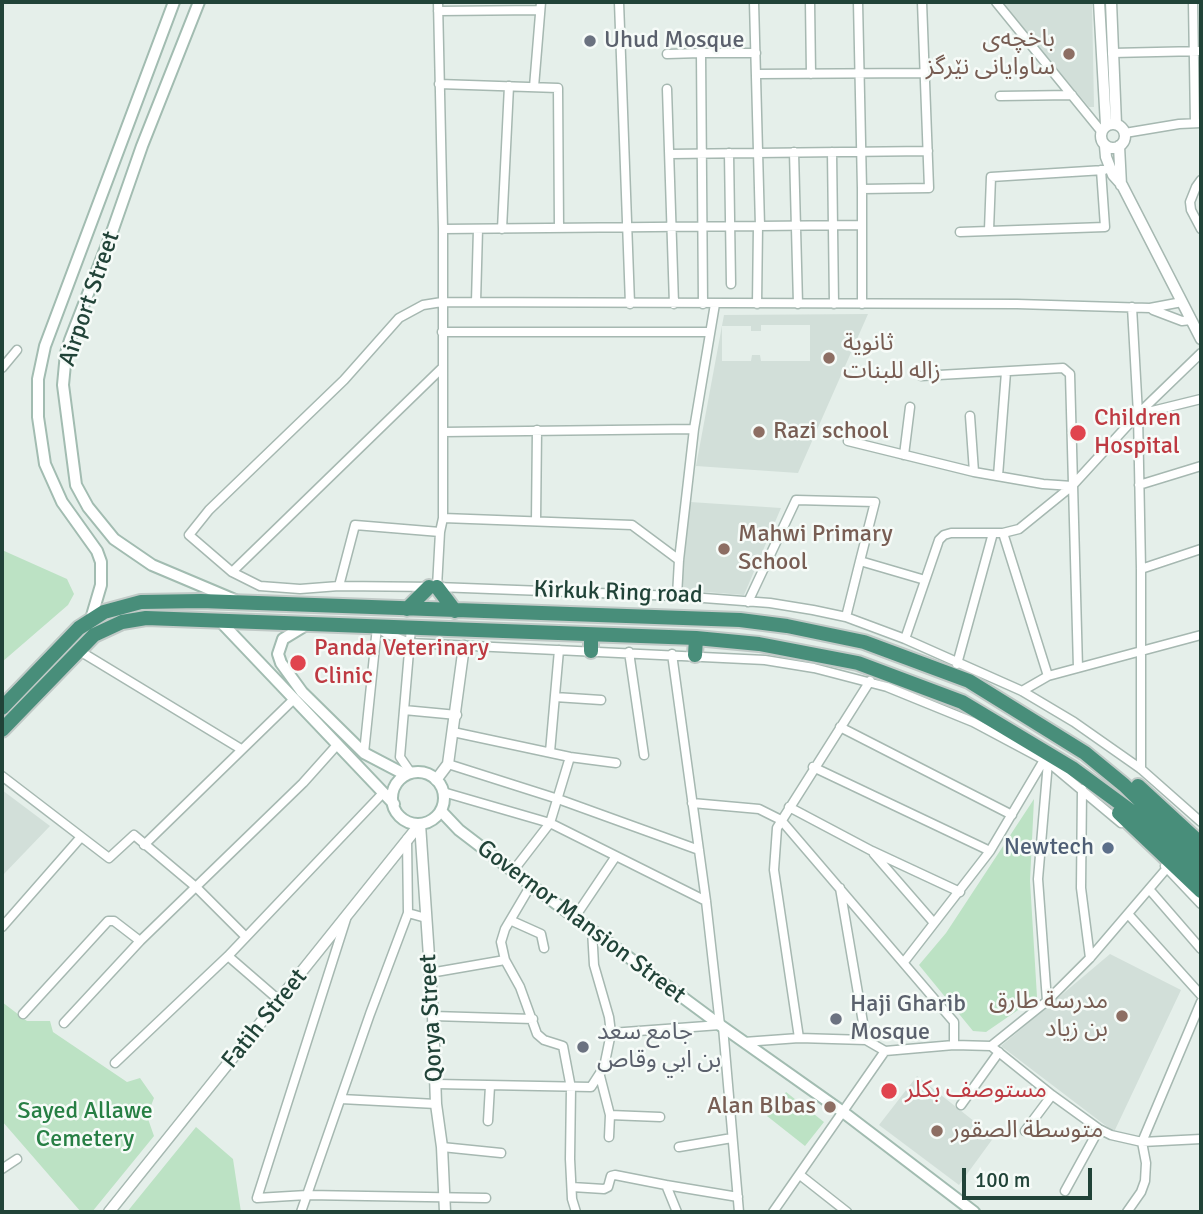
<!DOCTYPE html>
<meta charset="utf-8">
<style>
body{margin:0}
#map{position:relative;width:1203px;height:1214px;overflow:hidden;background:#e5efea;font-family:Signika,sans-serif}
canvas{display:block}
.frame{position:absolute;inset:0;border:4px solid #214338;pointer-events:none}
.scale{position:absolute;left:962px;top:1168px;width:130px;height:32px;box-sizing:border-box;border:4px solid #214338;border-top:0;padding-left:9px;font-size:21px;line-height:24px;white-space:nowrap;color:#214338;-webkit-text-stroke:5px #f6fbf8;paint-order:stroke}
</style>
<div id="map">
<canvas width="1203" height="1214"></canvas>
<div class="frame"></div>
<div class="scale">100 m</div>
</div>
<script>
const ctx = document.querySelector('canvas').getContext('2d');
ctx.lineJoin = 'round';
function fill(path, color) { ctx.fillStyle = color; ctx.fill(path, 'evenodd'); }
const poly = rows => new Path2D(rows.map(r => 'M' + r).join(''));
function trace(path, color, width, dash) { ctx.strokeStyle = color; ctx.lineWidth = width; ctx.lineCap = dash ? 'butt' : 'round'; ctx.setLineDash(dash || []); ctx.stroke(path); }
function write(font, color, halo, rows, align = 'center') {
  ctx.font = font + ' Signika,"Noto Sans Arabic",sans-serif'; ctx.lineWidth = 5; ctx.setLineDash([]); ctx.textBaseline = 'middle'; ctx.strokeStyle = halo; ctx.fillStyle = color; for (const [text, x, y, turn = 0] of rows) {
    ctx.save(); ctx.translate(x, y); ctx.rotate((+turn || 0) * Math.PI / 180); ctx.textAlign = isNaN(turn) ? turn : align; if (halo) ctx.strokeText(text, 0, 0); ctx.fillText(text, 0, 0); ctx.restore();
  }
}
fill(poly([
 [1001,2,1092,2,1094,107,1089,107],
 [868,314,798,473,696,466,724,315],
 [761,325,810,325,810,361,761,361,760,355,752,355,751,361,722,361,722,326,751,326,751,331,761,331],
 [690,502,781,508,744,595,681,590],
 [2,790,50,826,2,876],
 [1110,954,1181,990,1114,1132,1001,1046],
 [917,1076,994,1137,959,1185,879,1125]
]), '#d2dfd9');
fill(poly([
 [2,550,67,579,74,594,68,605,2,662],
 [1034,799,1030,881,1037,997,986,1032,973,1031,919,965,946,933],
 [2,1002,27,1021,50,1021,53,1032,127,1082,140,1078,154,1098,147,1116,154,1136,92,1212,81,1212,2,1121],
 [786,1092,824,1122,805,1146,767,1116],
 [196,1127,233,1159,241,1212,127,1212]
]), '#bce2c4');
const minor = poly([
 [438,2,443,229,443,518],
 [619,2,630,304],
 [754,2,760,226],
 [810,2,811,74],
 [858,2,862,189],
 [996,2,1101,131],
 [1193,2,1195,123],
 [438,11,540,10],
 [1112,53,1201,51],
 [667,54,701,53],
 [756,74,925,73],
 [439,84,558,88,559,228],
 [534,87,541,2],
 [667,89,674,304],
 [1000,96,1072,95],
 [1125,133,1179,124,1201,123],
 [794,152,798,304],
 [832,152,834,304],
 [729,153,731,284],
 [670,154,928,151],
 [1201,180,1196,187,1190,202,1191,210,1201,229],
 [443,229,862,225],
 [502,229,509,86],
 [989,230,991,177,1104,170],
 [960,232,1105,227,1101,170],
 [476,302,478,229],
 [703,304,701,53,756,53],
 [715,304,694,429,679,560,677,596,770,603,813,610,846,617,905,639,1022,691,1074,722,1141,769,1201,822],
 [757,304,758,226],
 [862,304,862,189,929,188,922,2],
 [1132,307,1138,414,1141,569,1141,769],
 [1153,310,1182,321,1191,320],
 [442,332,710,332],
 [2,368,17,350],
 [921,376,1063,368,1070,374,1078,668],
 [1140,414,1201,399],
 [970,416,974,472],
 [443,432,694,429],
 [848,441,974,472,1043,484,1072,486],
 [904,455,910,407],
 [998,476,1006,372],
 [1139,485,1201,466],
 [536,521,537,430],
 [1003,533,1048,676],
 [1141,569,1201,549],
 [232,572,442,368],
 [339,586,355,525,440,532],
 [437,587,440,532,443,518,632,525,679,560],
 [677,596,437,587,339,586,300,589,260,586,232,572,189,535,209,510,344,380,399,318,423,305,442,302,1017,304,1150,308,1182,302],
 [748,602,796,500,875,502,860,561,925,580],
 [846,617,860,561],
 [905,639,939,540,944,535,951,533,1003,533,1019,529,1072,486,1138,414,1201,353],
 [78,650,241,749],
 [629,652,644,755],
 [957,664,993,533],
 [1022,691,1048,676,1201,635],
 [555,697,601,700],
 [404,710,457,715],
 [840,727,1012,815],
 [453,732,570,757,616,763],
 [550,752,559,650],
 [364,753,377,627,387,634,410,643,765,660,814,668,887,687,973,722,1048,762,1121,823],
 [448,764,558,799,699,850],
 [813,767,990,851],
 [411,773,400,757,411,628],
 [2,776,109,858,134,835,197,888,246,937],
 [1082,789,1081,888,1090,958],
 [443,792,550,823,706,901],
 [692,803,759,809,781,820,954,1022,954,1045],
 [789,807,872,851,960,892],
 [144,845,294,699],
 [874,854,934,923],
 [1165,866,1201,904],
 [513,871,550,823,570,757],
 [531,885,505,929,501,942,505,960,520,987,537,1034,544,1040,563,1046,571,1088,570,1159,572,1199,576,1212],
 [840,888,866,1040],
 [1149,889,1201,949],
 [408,913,426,918],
 [1128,914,1201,995],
 [575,917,616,856],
 [346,919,257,1198,307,1195,486,1198],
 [512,921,541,934,544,948],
 [2,927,81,837],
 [228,956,280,1001],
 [904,962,990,851,1044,760],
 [430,973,505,960],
 [1047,1001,1038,879,1048,762],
 [23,1014,108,921,114,921,140,941],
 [433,1016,533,1019],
 [64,1023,140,941,303,783,337,745],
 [723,1027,739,1212],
 [611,1033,720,1025,706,901,672,654],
 [799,1038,774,870,777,828,870,681],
 [744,1042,799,1038,866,1040,885,1051,954,1045,991,1046,1052,1095,1099,1129,1111,1135,1142,1142,1201,1139],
 [991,1046,1047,1001,1090,958,1167,868],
 [115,1063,228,956,383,793],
 [600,1076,610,1115,609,1137],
 [436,1084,591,1087,604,1067,611,1033,609,1017,594,965,592,930],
 [341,1099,436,1104],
 [961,1105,999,1052],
 [610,1115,660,1117],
 [488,1121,490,1086],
 [1025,1131,1052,1095],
 [442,1147,501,1153],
 [679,1147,732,1138],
 [2,1169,17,1159],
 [800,1175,847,1212],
 [572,1187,604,1189,608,1187,611,1176,615,1175,666,1185],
 [1065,1191,1099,1129],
 [301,1212,370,1014,408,913,407,839],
 [677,1212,666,1185,738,1197],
 [773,1212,885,1051],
 [1127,1212,1141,1192,1145,1181,1146,1163,1142,1142,1201,1002]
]);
const tertiary = poly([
 [1099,2,1106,125],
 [1111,2,1116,124],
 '1101 136a12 12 0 1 1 24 0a12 12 0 1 1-24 0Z',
 [1105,146,1106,157,1113,175,1122,185,1201,339],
 [1119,146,1121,185],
 [436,780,448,764,464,646],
 [420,824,433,1016,436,1104,442,1147,445,1212],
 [109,1212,420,824]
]);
const secondary = poly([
 [199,2,142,146,112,232,70,340,66,353,63,385,76,485,88,507,114,539,152,565,235,600],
 [91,619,101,585,101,562,97,551,62,502,45,464,38,417,38,379,45,346,174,2],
 [220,621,394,804],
 [306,625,283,639,278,654,281,663,302,692,364,753,406,775],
 '392 798a26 26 0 1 1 52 0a26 26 0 1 1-52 0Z',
 [441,811,459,830,531,885,720,1025,843,1112,974,1212]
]);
const trunk = poly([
 [437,587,455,611],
 [407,609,429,587],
 [591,651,591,635],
 [695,655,696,638],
 [2,708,79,628,104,612,141,602,201,601,740,620,787,626,864,642,969,681,1085,753,1124,785,1201,860],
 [2,730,94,635,122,622,146,618,696,638,759,644,858,663,962,702,1072,768,1147,823,1201,874],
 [1138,786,1201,844],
 [1119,813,1201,891]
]);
trace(minor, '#a6b8b1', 11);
trace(tertiary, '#a6b8b1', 13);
trace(secondary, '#a2bcb1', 14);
trace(trunk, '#c1cac7', 18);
trace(minor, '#fff', 8);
trace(tertiary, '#fff', 10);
trace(secondary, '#fff', 10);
trace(trunk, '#488e7a', 14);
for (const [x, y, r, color] of [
 [590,41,7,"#6b7280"],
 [1069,54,7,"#8d6e63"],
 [829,358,7,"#8d6e63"],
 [759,432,7,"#8d6e63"],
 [1078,433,9,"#e0444e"],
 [724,549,7,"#8d6e63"],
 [298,663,9,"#e0444e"],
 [1108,848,7,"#5c6f8a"],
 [1122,1016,7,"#8d6e63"],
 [836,1019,7,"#6b7280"],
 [583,1047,7,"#6b7280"],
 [889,1091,9,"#e0444e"],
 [830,1107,7,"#8d6e63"],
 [937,1131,7,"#8d6e63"]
]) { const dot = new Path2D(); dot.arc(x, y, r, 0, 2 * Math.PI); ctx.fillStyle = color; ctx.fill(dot); trace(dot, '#f6fbf8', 2.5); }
write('24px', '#785e54', '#f6fbf8', [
 ["باخچەی",1055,40,"right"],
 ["ساوایانی نێرگز",1055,68,"right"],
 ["ثانوية",843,344],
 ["زاله للبنات",843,372],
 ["Razi school",773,432],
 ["Mahwi Primary",738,535],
 ["School",738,563],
 ["مدرسة طارق",1108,1002,"right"],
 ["بن زياد",1108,1030,"right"],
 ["Alan Blbas",816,1107,"right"],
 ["متوسطة الصقور",951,1131]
], 'left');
write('24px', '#5b616d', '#f6fbf8', [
 ["Uhud Mosque",604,41],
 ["Haji Gharib",850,1005],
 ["Mosque",850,1033],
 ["جامع سعد",597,1033],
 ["بن ابي وقاص",597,1061]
], 'left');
write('24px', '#214338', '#f6fbf8', [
 ["Airport Street",90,299,-71],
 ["Kirkuk Ring road",618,593,2],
 ["Governor Mansion Street",581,922,37],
 ["Qorya Street",432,1018,-93],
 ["Fatih Street",265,1019,-51]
]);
write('24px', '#be3a42', '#f6fbf8', [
 ["Children",1094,419],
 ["Hospital",1094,447],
 ["Panda Veterinary",314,649],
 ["Clinic",314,677],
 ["مستوصف بكلر",905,1091]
], 'left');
write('24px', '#4e5e75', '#f6fbf8', [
 ["Newtech",1094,848]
], 'right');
write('24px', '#277f44', '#f6fbf8', [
 ["Sayed Allawe",85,1112],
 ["Cemetery",85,1140]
]);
</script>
